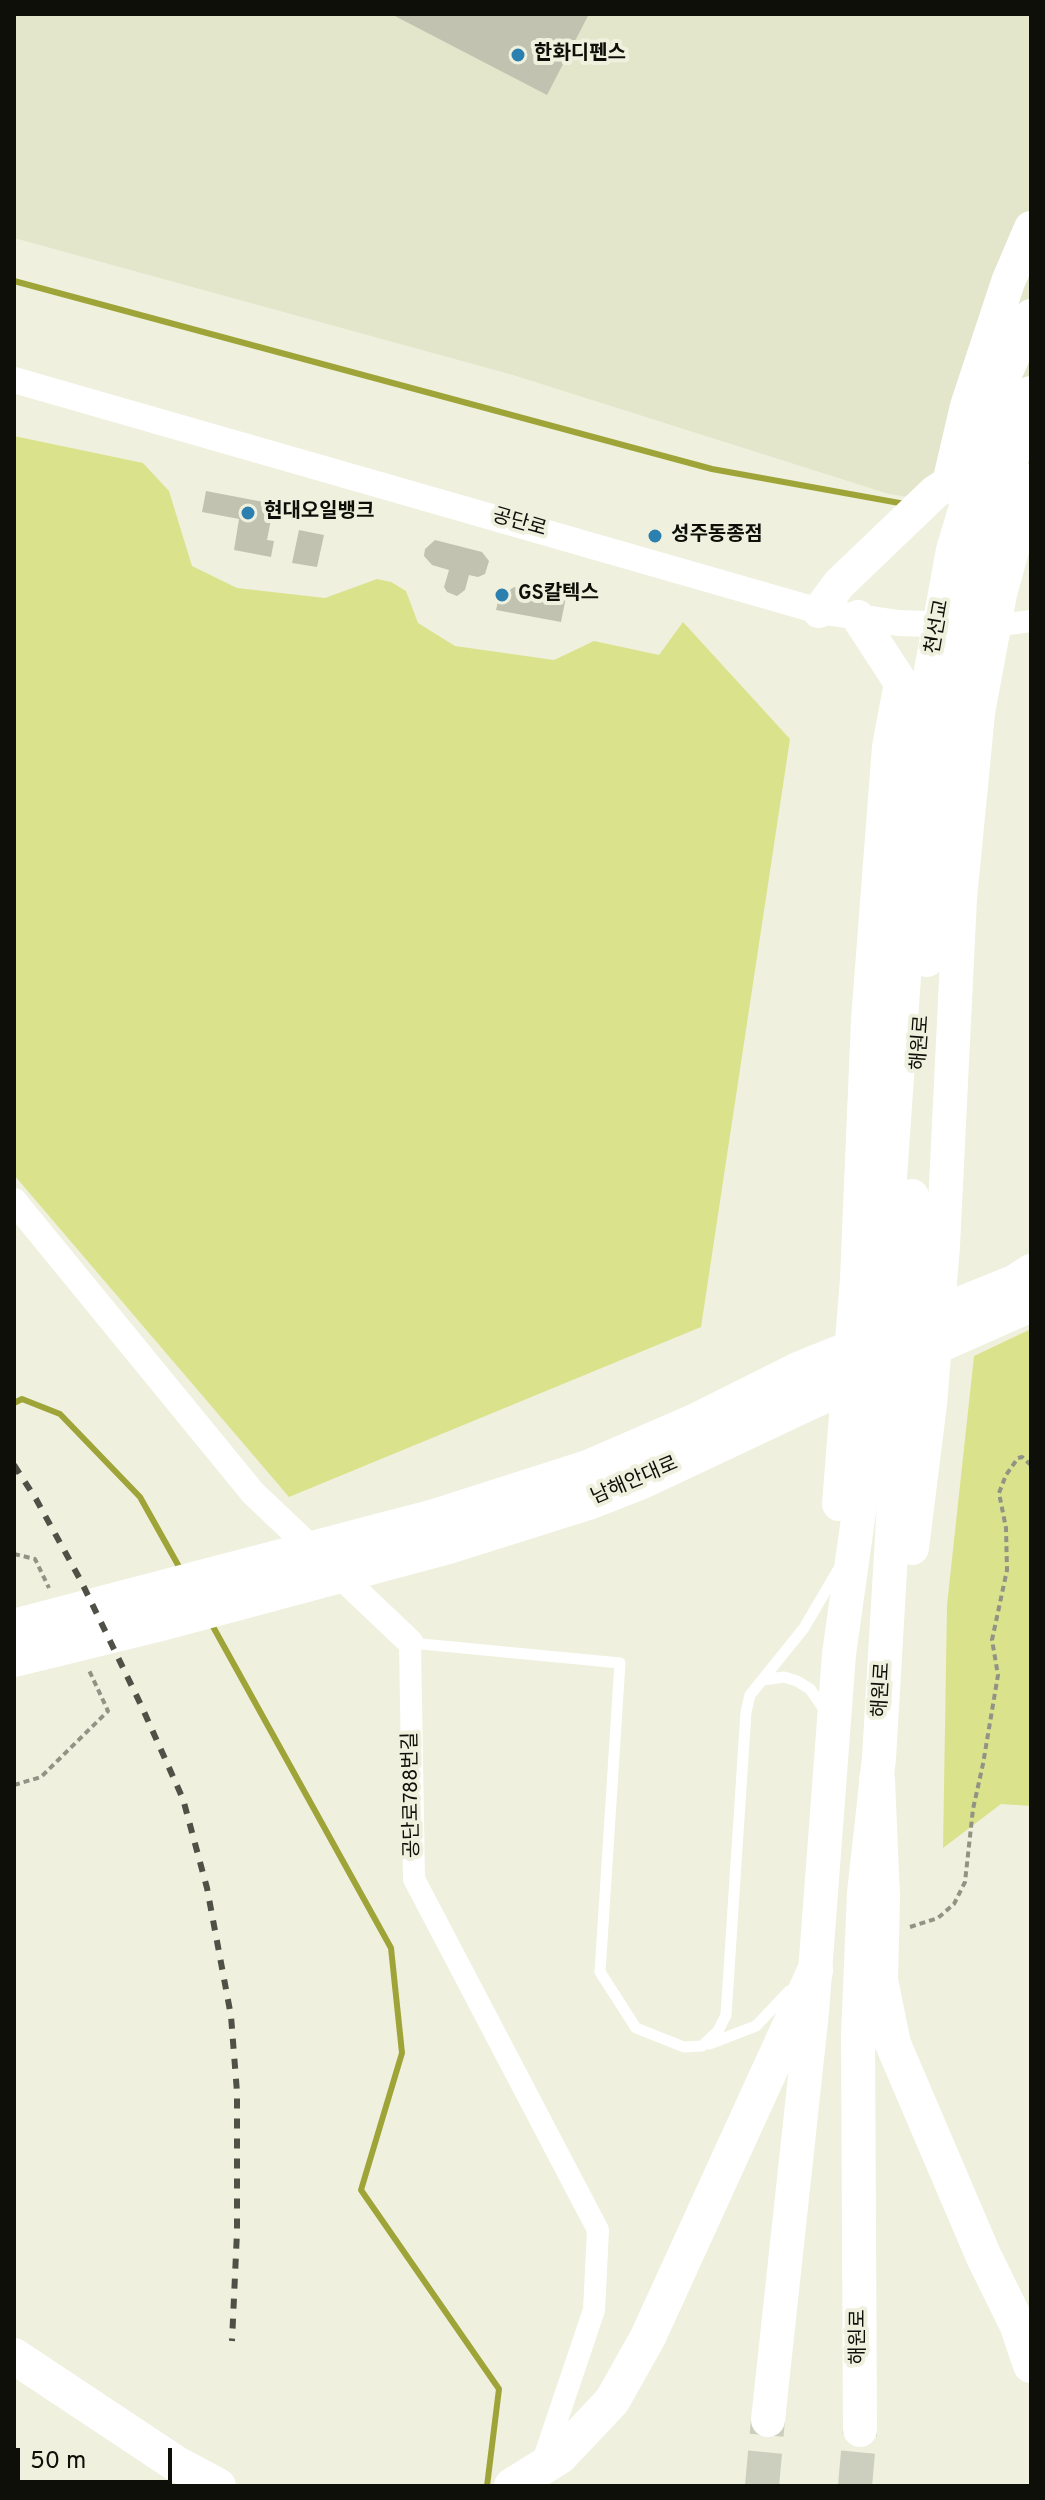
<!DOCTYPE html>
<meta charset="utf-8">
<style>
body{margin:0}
#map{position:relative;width:1045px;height:2500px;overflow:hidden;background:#eff1de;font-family:Overpass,sans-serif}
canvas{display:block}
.frame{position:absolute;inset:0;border:16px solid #0e0f09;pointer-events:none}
.scale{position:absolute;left:16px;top:2448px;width:156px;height:36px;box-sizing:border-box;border:4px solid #0e0f09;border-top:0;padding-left:10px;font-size:24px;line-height:28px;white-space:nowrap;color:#0e0f09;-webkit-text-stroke:6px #eff1de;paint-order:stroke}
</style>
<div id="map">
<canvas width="1045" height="2500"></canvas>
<div class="frame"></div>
<div class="scale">50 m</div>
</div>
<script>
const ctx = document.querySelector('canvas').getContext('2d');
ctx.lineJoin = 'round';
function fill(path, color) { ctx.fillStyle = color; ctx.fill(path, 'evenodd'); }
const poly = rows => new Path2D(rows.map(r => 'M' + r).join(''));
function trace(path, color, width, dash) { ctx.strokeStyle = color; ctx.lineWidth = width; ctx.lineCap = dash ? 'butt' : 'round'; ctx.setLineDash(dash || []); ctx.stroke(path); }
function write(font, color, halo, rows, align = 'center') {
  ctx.font = font + ' Overpass,"Noto Sans KR",sans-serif'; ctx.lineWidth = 8; ctx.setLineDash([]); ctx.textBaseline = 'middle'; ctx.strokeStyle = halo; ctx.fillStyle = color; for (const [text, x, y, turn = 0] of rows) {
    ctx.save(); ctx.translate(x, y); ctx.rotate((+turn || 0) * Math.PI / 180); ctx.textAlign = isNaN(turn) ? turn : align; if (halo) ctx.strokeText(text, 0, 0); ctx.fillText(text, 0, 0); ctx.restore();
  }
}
fill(poly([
 [14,14,1031,14,1031,515,889,494,513,375,14,238]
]), '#e3e6cb');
fill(poly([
 [14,436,143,463,169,491,192,566,237,588,325,598,377,579,391,582,406,591,418,623,455,646,554,660,594,641,659,655,683,622,790,739,701,1327,289,1497,14,1175],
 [1031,1329,1031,1806,1001,1804,943,1848,947,1605,974,1356]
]), '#dbe28c');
trace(poly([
 [14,281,712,469,905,504],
 [14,1403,22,1399,60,1414,140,1497,182,1572],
 [211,1623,391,1948,402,2053,361,2190,499,2389,487,2486]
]), '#9fa438', 6);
fill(poly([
 [391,14,589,14,547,95],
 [206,491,274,504,267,540,274,541,271,557,234,550,239,519,202,512],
 [299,530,324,535,317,567,292,563],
 [435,540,482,552,489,561,485,574,478,577,469,575,465,590,457,596,447,592,444,587,449,570,432,565,424,556,425,549],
 [514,587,566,597,561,622,496,610,499,597]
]), '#c1c3b0');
trace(poly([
 [762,2486,768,2420],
 [855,2486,860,2430]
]), '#cdcfbe', 34, [34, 17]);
trace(poly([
 [14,1554,35,1559,49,1588],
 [14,1785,41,1777,108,1711,88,1668],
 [910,1927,938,1918,954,1904,965,1882,973,1809,983,1764,998,1675,992,1640,1007,1570,1006,1528,999,1493,1006,1475,1018,1458,1022,1457,1031,1465]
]), '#919385', 4, [6, 4]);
trace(poly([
 [411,1643,620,1663,600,1972,636,2028,684,2047,702,2046,718,2031,726,2015,746,1712,750,1695,804,1628,838,1570],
 [763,1680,784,1677,797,1681,810,1689,826,1712],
 [709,2044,756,2026,789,1991]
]), '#fff', 11);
trace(poly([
 [993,626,1031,621],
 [410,1642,414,1879,598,2230,594,2310,541,2467]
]), '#fff', 22);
trace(poly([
 [14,380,819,611,898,623,958,625],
 [14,1201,253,1493,410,1642]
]), '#fff', 26);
trace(poly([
 [819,611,839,584,935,492,949,483,967,406,1008,282,1031,228],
 [927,960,945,765,966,645,986,546,1031,393],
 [839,1504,857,1279,868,1020,889,747,901,683,858,617],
 [912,1548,930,1404,943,1246,960,898,978,713,1000,594,1031,481],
 [768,2420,812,2012,839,1654,874,1405,922,720,953,550,1006,372,1031,316],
 [860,2430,858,2036,864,1893,879,1758,912,1196]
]), '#fff', 34);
trace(poly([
 [14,1627,435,1517,588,1468,694,1422,798,1370,1014,1283,1031,1272],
 [14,1659,161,1623,448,1546,591,1501,642,1481,814,1400,1031,1304],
 [877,1780,882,1897,880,1980,893,2044,984,2257,1017,2324,1031,2365],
 [14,2356,175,2463,218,2486],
 [512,2486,560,2456,612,2401,648,2337,815,1971]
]), '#fff', 36);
trace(poly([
 [14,1465,36,1499,81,1581,141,1705,183,1799,207,1888,231,2016,237,2092,237,2232,232,2341]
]), '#4f5046', 6, [10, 10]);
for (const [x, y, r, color] of [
 [518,55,8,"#2b80b0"],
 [248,513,8,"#2b80b0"],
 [655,536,8,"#2b80b0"],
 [502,595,8,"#2b80b0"]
]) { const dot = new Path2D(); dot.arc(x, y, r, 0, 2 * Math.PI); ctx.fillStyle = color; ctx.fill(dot); trace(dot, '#eff1de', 3); }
write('bold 20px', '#0e0f09', '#eff1de', [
 ["한화디펜스",534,55],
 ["현대오일뱅크",264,513],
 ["성주동종점",671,536],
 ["GS칼텍스",518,595]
], 'left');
write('20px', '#0e0f09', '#eff1de', [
 ["공단로",519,524,16],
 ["천선교",939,627,-80],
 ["해원로",922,1043,-86],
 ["남해안대로",635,1482,-23],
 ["해원로",883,1690,-87],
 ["공단로788번길",413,1795,-91],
 ["해원로",860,2337,-90]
]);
</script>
